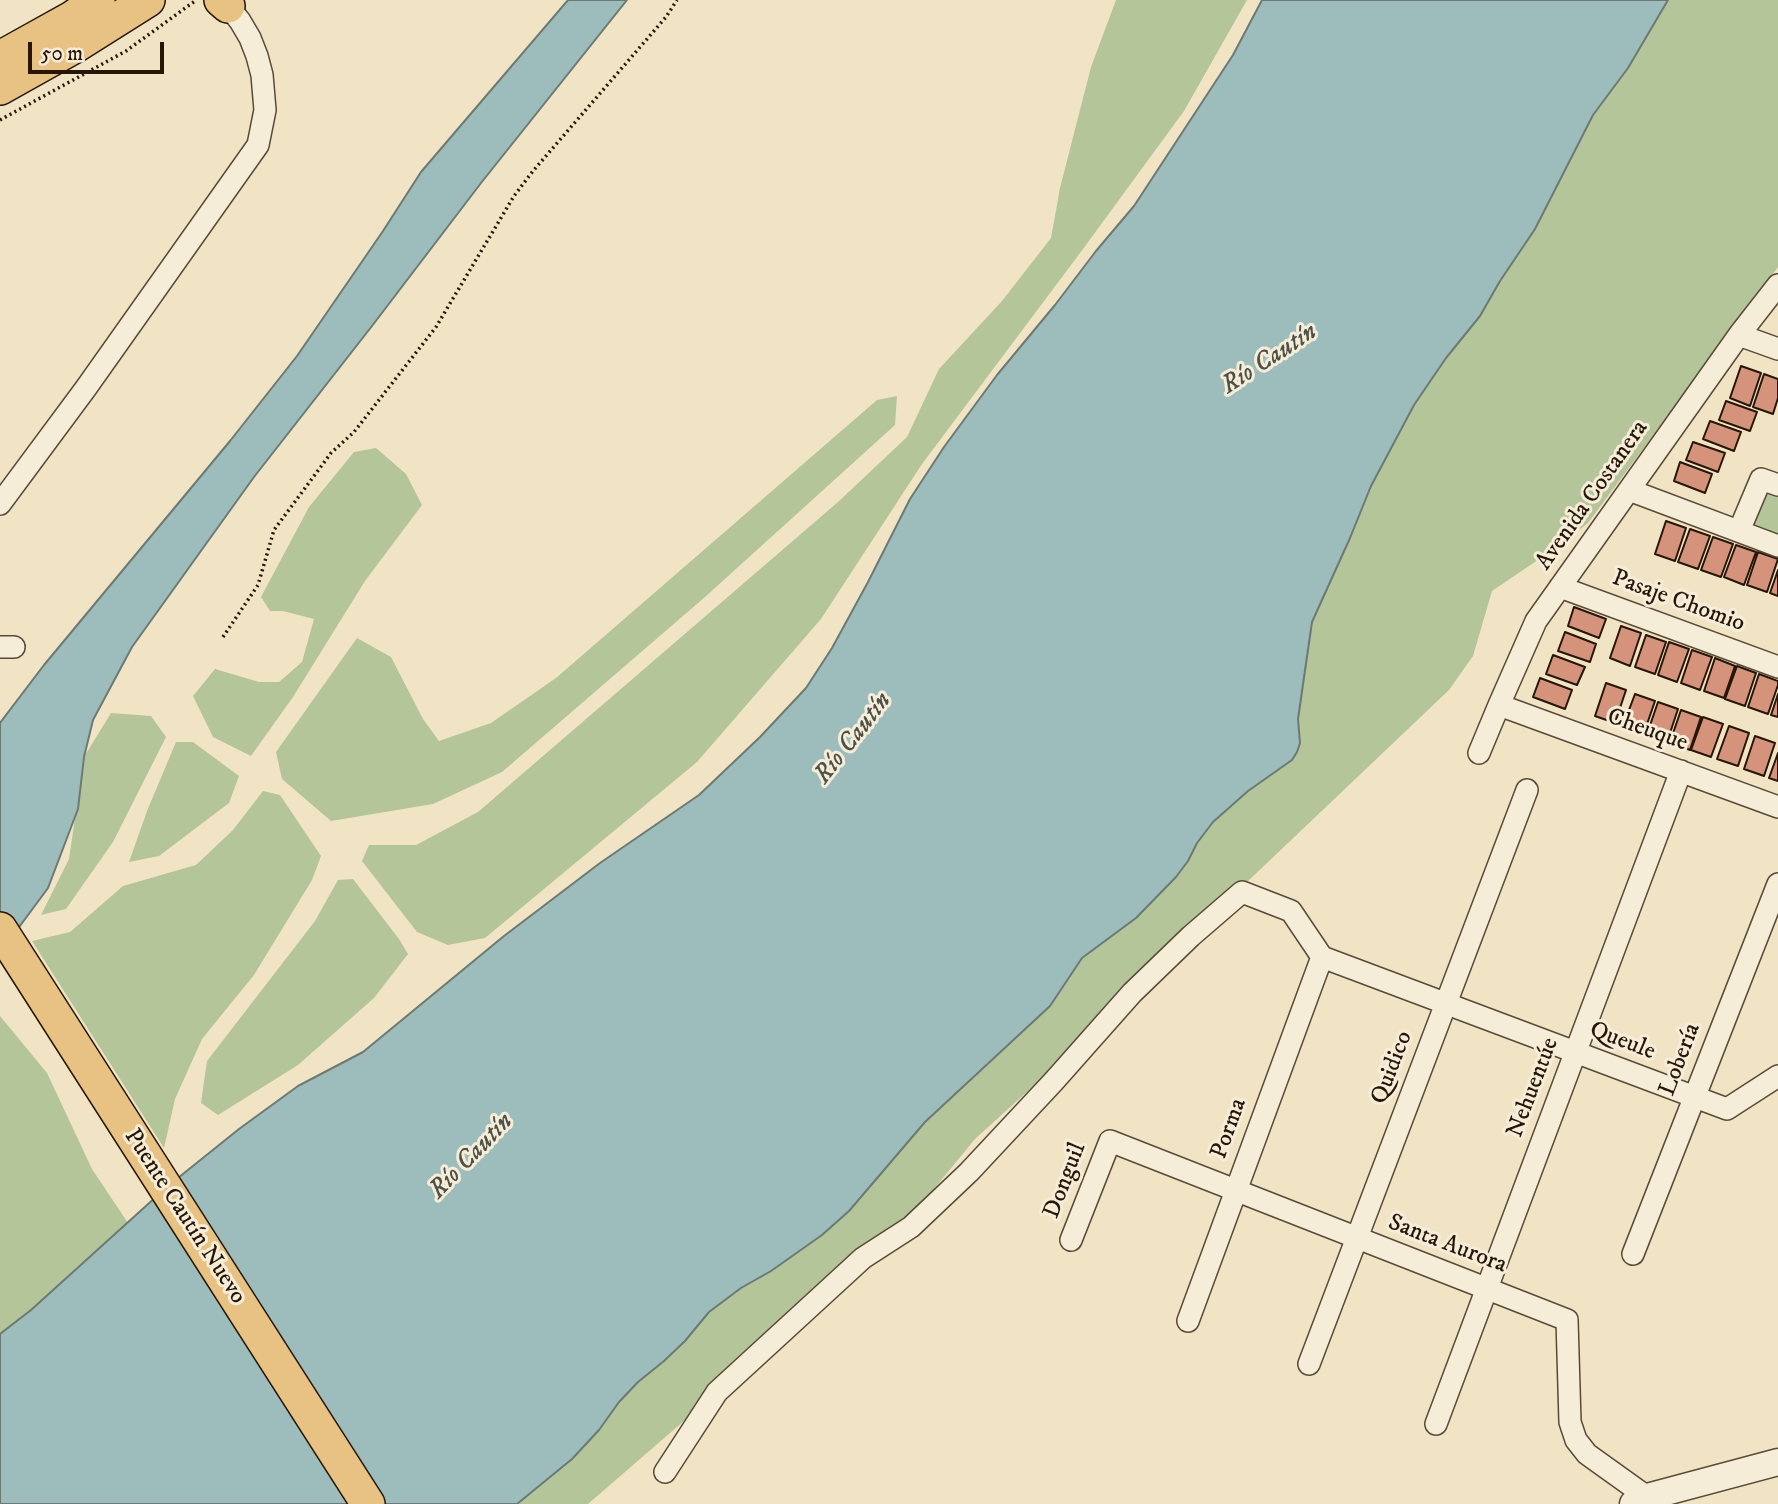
<!DOCTYPE html>
<meta charset="utf-8">
<style>
body{margin:0}
#map{position:relative;width:1778px;height:1504px;overflow:hidden;background:#f1e4c5;font-family:"IM FELL DW Pica",serif}
canvas{display:block}
.scale{position:absolute;left:28px;top:42px;width:136px;height:32px;box-sizing:border-box;border:4px solid #251607;border-top:0;padding-left:9px;font-size:21px;line-height:24px;white-space:nowrap;color:#251607;-webkit-text-stroke:5px #f6edd9;paint-order:stroke}
</style>
<div id="map">
<canvas width="1778" height="1504"></canvas>
<div class="scale">50 m</div>
</div>
<script>
const ctx = document.querySelector('canvas').getContext('2d');
ctx.lineJoin = 'round';
function fill(path, color) { ctx.fillStyle = color; ctx.fill(path, 'evenodd'); }
const poly = rows => new Path2D(rows.map(r => 'M' + r).join(''));
function trace(path, color, width, dash) { ctx.strokeStyle = color; ctx.lineWidth = width; ctx.lineCap = dash ? 'butt' : 'round'; ctx.setLineDash(dash || []); ctx.stroke(path); }
function write(font, color, halo, rows, align = 'center') {
  ctx.font = font + ' "IM FELL DW Pica",serif'; ctx.lineWidth = 6; ctx.setLineDash([]); ctx.textBaseline = 'middle'; ctx.strokeStyle = halo; ctx.fillStyle = color; for (const [text, x, y, turn = 0] of rows) {
    ctx.save(); ctx.translate(x, y); ctx.rotate((+turn || 0) * Math.PI / 180); ctx.textAlign = isNaN(turn) ? turn : align; if (halo) ctx.strokeText(text, 0, 0); ctx.fillText(text, 0, 0); ctx.restore();
  }
}
fill(poly([
 [1116,0,1247,0,1184,111,1083,249,922,464,821,619,697,762,485,938,448,945,417,932,362,861,369,845,416,845,478,812,838,502,907,437,939,369,1002,301,1051,238,1060,188,1091,67],
 [1668,0,1778,0,1778,267,1588,523,1557,547,1492,591,1473,656,1449,690,1247,882,1213,908,1029,1090,975,1139,906,1223,840,1264,709,1386,685,1420,588,1504,517,1504,572,1459,599,1430,619,1402,638,1382,664,1361,685,1341,709,1312,741,1288,771,1271,822,1235,849,1211,924,1122,1050,1006,1082,958,1136,918,1176,877,1188,861,1197,843,1213,822,1248,791,1293,760,1300,743,1298,719,1312,622,1350,538,1371,486,1414,405,1446,358,1480,316,1500,281,1535,229,1593,115,1628,68],
 [897,396,895,425,705,597,502,772,433,804,331,821,282,779,276,752,357,638,391,657,423,719,439,741,491,723,556,678,877,400],
 [376,448,406,474,422,505,365,581,293,697,251,756,213,737,193,696,215,669,259,682,279,682,302,662,314,619,283,611,270,611,261,597,309,507,354,452],
 [1763,484,1778,489,1778,542,1746,530],
 [111,713,151,716,166,737,113,842,66,909,41,915,69,859,84,757],
 [176,742,193,742,239,776,229,803,159,856,129,862,147,811],
 [263,791,280,795,321,856,312,880,254,975,202,1039,175,1099,164,1148,32,941,70,932,123,886,196,865,233,830],
 [353,879,399,939,408,954,374,998,298,1065,218,1115,201,1103,207,1061,315,921,338,880],
 [0,1016,47,1073,92,1169,128,1223,76,1268,31,1310,0,1334]
]), '#b4c599');
const water = poly([
 [568,0,627,0,481,183,372,326,254,477,132,647,93,720,84,757,78,809,48,888,0,953,0,723,44,665,230,441,297,356,383,231,421,172,568,0],
 [1262,0,1668,0,1628,68,1593,115,1535,229,1500,281,1480,316,1446,358,1414,405,1371,486,1350,538,1312,622,1298,719,1300,743,1297,752,1292,760,1248,791,1213,822,1197,843,1188,861,1176,877,1136,918,1082,958,1050,1006,925,1122,849,1211,822,1235,771,1271,741,1288,709,1312,685,1341,664,1361,638,1382,619,1402,599,1430,572,1459,517,1504,0,1504,0,1334,31,1310,168,1186,239,1129,298,1086,363,1052,504,936,600,863,699,795,760,737,806,688,832,648,868,582,910,499,944,447,997,375,1055,305,1096,251,1134,206,1233,55,1262,0]
]);
fill(water, '#9cbdbb');
trace(water, '#6c7a73', 2);
const building = poly([
 [1741,366,1761,373,1750,406,1730,398,1741,366],
 [1764,374,1778,379,1778,398,1773,414,1753,407,1764,374],
 [1726,401,1757,412,1750,431,1719,420,1726,401],
 [1710,421,1741,432,1734,451,1703,439,1710,421],
 [1693,442,1725,453,1718,472,1686,460,1693,442],
 [1680,462,1712,474,1705,493,1674,481,1680,462],
 [1666,521,1686,528,1675,561,1655,554,1666,521],
 [1690,529,1710,536,1698,569,1678,562,1690,529],
 [1713,537,1733,544,1721,577,1701,570,1713,537],
 [1736,545,1756,552,1744,585,1724,577,1736,545],
 [1758,552,1778,559,1767,592,1747,585,1758,552],
 [1778,570,1778,596,1770,593,1778,570],
 [1574,607,1606,619,1599,638,1568,626,1574,607],
 [1621,626,1641,633,1630,666,1610,658,1621,626],
 [1565,632,1596,644,1590,662,1558,651,1565,632],
 [1646,635,1666,642,1655,674,1635,667,1646,635],
 [1669,642,1689,649,1677,682,1658,675,1669,642],
 [1692,650,1712,657,1700,690,1681,683,1692,650],
 [1553,655,1585,667,1577,685,1546,674,1553,655],
 [1715,658,1735,666,1724,698,1704,691,1715,658],
 [1737,666,1756,673,1745,706,1725,699,1737,666],
 [1759,674,1778,681,1778,685,1768,714,1748,707,1759,674],
 [1540,678,1572,690,1565,709,1533,697,1540,678],
 [1606,683,1626,690,1615,723,1595,716,1606,683],
 [1635,694,1655,701,1644,733,1623,726,1635,694],
 [1778,694,1778,717,1771,715,1778,694],
 [1658,702,1678,709,1667,742,1647,734,1658,702],
 [1681,710,1701,717,1690,750,1670,742,1681,710],
 [1703,717,1723,724,1711,757,1691,750,1703,717],
 [1729,726,1749,733,1738,766,1717,759,1729,726],
 [1755,736,1775,743,1764,776,1744,769,1755,736],
 [1778,753,1778,781,1769,778,1778,753]
]);
fill(building, '#d6937b');
trace(building, '#251607', 2);
const minor = poly([
 [1739,335,1778,349],
 [1629,490,1778,546],
 [0,504,86,388,258,145,265,110,262,75,257,56,250,38,240,21,228,6],
 [1739,531,1761,479,1778,485],
 [1560,587,1778,667],
 [0,647,14,647],
 [1499,705,1778,807],
 [1479,753,1499,705,1536,621,1739,335,1778,285],
 [1322,957,1727,1109,1778,1076],
 [1071,1240,1110,1141,1567,1320,1570,1422,1576,1440,1587,1454,1647,1497],
 [1633,1254,1778,884],
 [1188,1321,1322,957],
 [1309,1364,1527,790],
 [1436,1424,1681,771],
 [665,1472,717,1392,863,1258,911,1227,969,1172,1054,1081,1132,993,1191,936,1242,892,1291,911,1322,957]
]);
const tertiary = poly([
 [1633,1504,1647,1497,1778,1462]
]);
const primary = poly([
 [221,0,228,6],
 [0,58,72,18,98,0],
 [0,88,75,46,148,0],
 [0,929,368,1504]
]);
trace(minor, '#584a36', 24);
trace(tertiary, '#584a36', 29);
trace(primary, '#251607', 36);
trace(poly([
 [0,120,126,51,195,1],
 [223,637,258,585,274,530,331,453,354,432,436,327,514,196,533,171,666,17,677,0]
]), '#251607', 3.5, [2, 3.5]);
trace(minor, '#f6edd9', 21);
trace(tertiary, '#f6edd9', 26);
trace(primary, '#e8c282', 33);
write('24px', '#251607', '#f6edd9', [
 ["Avenida Costanera",1593,496,-55],
 ["Pasaje Chomio",1678,602,20],
 ["Cheuque",1647,731,20],
 ["Queule",1622,1042,21],
 ["Lobería",1681,1060,-69],
 ["Quidico",1393,1068,-69],
 ["Nehuentúe",1534,1088,-69],
 ["Porma",1230,1129,-70],
 ["Donguil",1066,1181,-69],
 ["Puente Cautín Nuevo",184,1217,57],
 ["Santa Aurora",1447,1245,21]
]);
write('italic 26px', '#4f5046', '#f6edd9', [
 ["Río Cautín",1270,360,-33],
 ["Río Cautín",854,739,-52],
 ["Río Cautín",472,1157,-46]
]);
</script>
